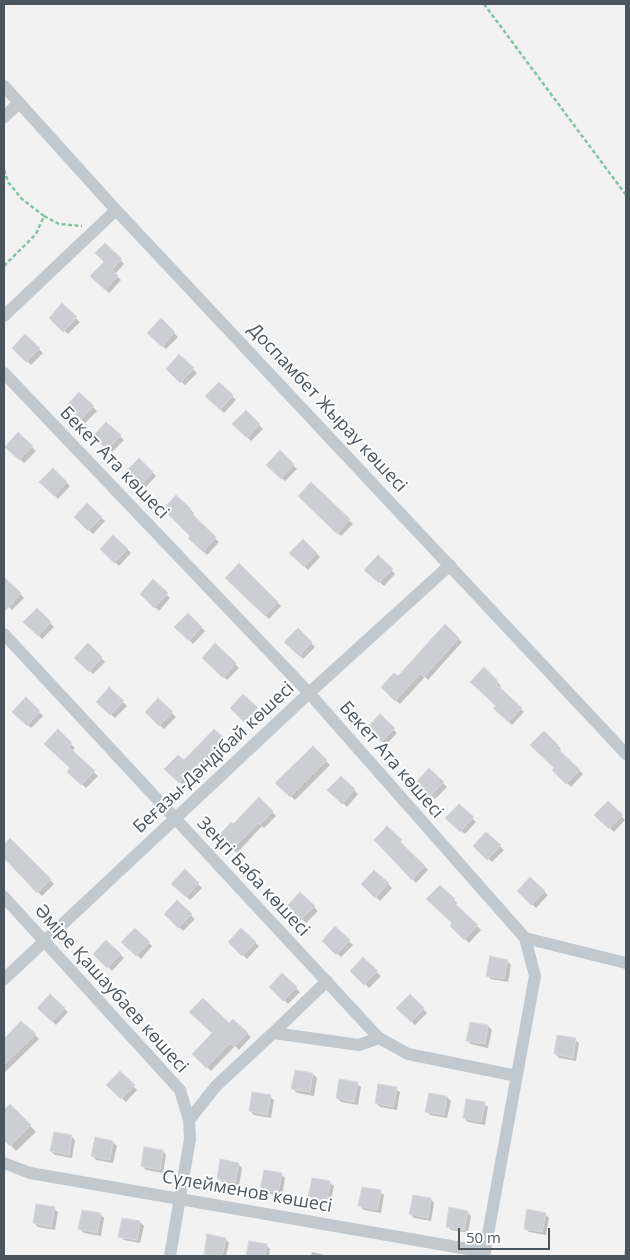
<!DOCTYPE html>
<meta charset="utf-8">
<style>
body{margin:0}
#map{position:relative;width:630px;height:1260px;overflow:hidden;background:#f3f2f2;font-family:"Open Sans",sans-serif}
canvas{display:block}
.frame{position:absolute;inset:0;border:5px solid #4b555d;pointer-events:none}
.scale{position:absolute;left:458px;top:1228px;width:92px;height:22px;box-sizing:border-box;border:2px solid #4b555d;border-top:0;padding-left:6px;font-size:15px;line-height:18px;white-space:nowrap;color:#4b555d;-webkit-text-stroke:4px #fff;paint-order:stroke}
</style>
<div id="map">
<canvas width="630" height="1260"></canvas>
<div class="frame"></div>
<div class="scale">50 m</div>
</div>
<script>
const ctx = document.querySelector('canvas').getContext('2d');
ctx.lineJoin = 'round';
function fill(path, color) { ctx.fillStyle = color; ctx.fill(path, 'evenodd'); }
const poly = rows => new Path2D(rows.map(r => 'M' + r).join(''));
function trace(path, color, width, dash) { ctx.strokeStyle = color; ctx.lineWidth = width; ctx.lineCap = dash ? 'butt' : 'round'; ctx.setLineDash(dash || []); ctx.stroke(path); }
function write(font, color, halo, rows, align = 'center') {
  ctx.font = font + ' "Open Sans",sans-serif'; ctx.lineWidth = 4; ctx.setLineDash([]); ctx.textBaseline = 'middle'; ctx.strokeStyle = halo; ctx.fillStyle = color; for (const [text, x, y, turn = 0] of rows) {
    ctx.save(); ctx.translate(x, y); ctx.rotate((+turn || 0) * Math.PI / 180); ctx.textAlign = isNaN(turn) ? turn : align; if (halo) ctx.strokeText(text, 0, 0); ctx.fillText(text, 0, 0); ctx.restore();
  }
}
fill(poly([
 [105,245,124,264,115,274,121,280,109,293,92,276,105,262],
 [62,305,80,322,68,334,50,318],
 [161,320,178,337,166,349,149,333],
 [25,336,43,353,31,365,14,348],
 [179,356,197,373,185,385,167,369],
 [219,383,236,400,224,413,207,396],
 [79,394,97,411,85,423,68,406],
 [246,412,263,429,251,441,234,424],
 [106,423,124,440,112,452,94,436],
 [18,434,36,451,24,463,6,447],
 [280,452,297,469,285,481,268,465],
 [139,459,156,476,144,489,127,472],
 [53,470,70,486,58,499,41,482],
 [311,484,353,524,341,536,300,496],
 [176,497,194,513,192,516,219,542,207,555,190,538,192,536],
 [87,505,105,521,93,534,75,517],
 [113,537,131,553,119,566,101,549],
 [303,541,320,557,308,570,291,553],
 [378,557,395,574,384,586,366,570],
 [239,565,281,606,269,619,227,578],
 [7,581,24,598,12,610,4,602,4,584],
 [153,581,170,598,159,611,141,594],
 [37,610,54,627,42,639,25,622],
 [188,615,205,631,193,644,176,627],
 [445,626,462,642,428,680,425,677,400,704,382,687,398,678],
 [298,630,315,647,303,659,286,642],
 [88,645,105,662,93,674,76,658],
 [215,645,239,668,227,680,203,658],
 [484,669,501,686,499,688,524,712,512,725,495,708,497,706],
 [109,689,127,706,115,718,97,702],
 [243,696,261,712,249,725,232,708],
 [26,699,43,716,31,728,14,712],
 [158,700,176,717,164,729,146,712],
 [380,716,397,733,386,745,368,728],
 [214,730,226,743,184,786,166,769,184,762],
 [58,731,75,748,72,751,98,776,86,788,69,772,72,768],
 [544,733,561,749,559,752,583,774,571,787,554,770,556,768],
 [313,748,330,765,295,800,277,783],
 [429,770,447,787,435,799,417,782],
 [341,777,358,794,347,807,329,790],
 [259,799,276,816,264,828,262,826,237,853,219,837,233,826],
 [608,803,625,820,614,832,596,815],
 [459,805,476,822,465,834,447,818],
 [387,828,428,870,416,883,399,866],
 [486,833,504,850,492,862,474,846],
 [10,840,54,884,42,896,4,857,4,847],
 [185,871,202,888,190,900,173,884],
 [375,871,392,888,380,901,363,884],
 [530,879,548,895,536,908,518,891],
 [440,887,457,903,455,906,481,930,469,943,451,926,454,924],
 [300,894,318,911,306,923,288,906],
 [177,902,195,919,183,931,166,914],
 [335,928,353,945,341,957,323,941],
 [135,930,152,946,141,959,123,942],
 [241,930,259,946,247,959,230,942],
 [106,942,124,958,112,971,95,954],
 [363,959,381,976,369,988,352,971],
 [507,961,511,965,508,982,491,979,487,975],
 [282,975,300,992,288,1004,271,987],
 [51,996,68,1012,56,1025,39,1008],
 [410,996,427,1013,415,1025,398,1008],
 [233,1021,251,1037,239,1050,235,1046,211,1071,194,1054],
 [21,1022,39,1039,4,1073,4,1041],
 [488,1026,492,1030,488,1048,471,1044,467,1040],
 [575,1040,579,1043,576,1061,559,1058,555,1054],
 [296,1071,313,1074,317,1078,314,1096,297,1093,293,1089],
 [120,1073,137,1090,126,1102,108,1085],
 [357,1084,361,1087,358,1105,341,1102,337,1098],
 [396,1089,400,1092,397,1110,380,1107,376,1103],
 [270,1097,274,1100,271,1118,254,1115,250,1111],
 [447,1097,451,1101,447,1118,430,1115,427,1111],
 [484,1104,488,1107,485,1125,468,1122,464,1118],
 [10,1105,36,1132,16,1151,4,1138,4,1111],
 [72,1137,75,1140,72,1158,55,1155,51,1151],
 [113,1142,117,1146,113,1163,96,1160,93,1156],
 [163,1151,166,1155,163,1173,146,1170,142,1166],
 [238,1164,242,1168,239,1186,222,1182,218,1178],
 [281,1174,285,1178,282,1196,265,1193,261,1189],
 [330,1183,334,1186,330,1204,313,1201,309,1197],
 [380,1192,384,1195,381,1213,364,1210,360,1206],
 [431,1199,434,1203,431,1221,414,1218,410,1214],
 [54,1209,58,1212,55,1230,38,1227,34,1223],
 [467,1212,471,1216,468,1233,451,1230,447,1226],
 [100,1214,104,1218,101,1236,84,1233,80,1229],
 [545,1214,549,1218,546,1235,529,1232,525,1228],
 [140,1222,144,1226,140,1243,124,1240,120,1236],
 [225,1239,229,1243,226,1256,208,1256,205,1253],
 [250,1242,266,1245,270,1249,269,1256,247,1256],
 [626,1244,626,1256,624,1254],
 [312,1252,329,1256,311,1256]
]), '#0003');
const building = poly([
 [105,243,122,259,112,270,118,276,105,290,90,276,104,262,95,253,105,243],
 [62,303,77,317,63,332,49,318,62,303],
 [161,318,175,332,162,347,147,333,161,318],
 [25,334,40,348,26,362,12,348,25,334],
 [179,354,194,368,180,383,166,369,179,354],
 [219,382,233,395,220,410,205,396,219,382],
 [79,392,94,406,80,420,66,406,79,392],
 [246,410,260,424,247,438,232,424,246,410],
 [106,422,121,435,107,450,93,436,106,422],
 [18,432,33,446,19,460,5,447,18,432],
 [280,450,294,464,281,479,266,465,280,450],
 [139,458,153,472,140,486,125,472,139,458],
 [53,468,67,482,54,496,39,482,53,468],
 [311,482,350,519,337,534,298,496,311,482],
 [176,495,191,509,189,511,216,537,203,552,188,538,190,536,163,509,176,495],
 [87,503,102,517,88,531,74,517,87,503],
 [113,535,128,549,114,563,100,549,113,535],
 [303,539,317,553,304,567,289,553,303,539],
 [378,555,393,569,379,583,364,570,378,555],
 [239,563,278,602,265,616,225,578,239,563],
 [4,577,21,593,4,612,4,577],
 [153,579,168,593,154,608,140,594,153,579],
 [37,608,51,622,38,636,23,622,37,608],
 [188,613,202,627,189,641,174,627,188,613],
 [445,624,459,638,424,677,420,674,395,701,381,687,394,673,398,676,445,624],
 [298,628,312,642,299,656,284,642,298,628],
 [88,643,102,657,89,672,74,658,88,643],
 [215,643,236,663,223,678,202,658,215,643],
 [484,667,498,681,496,684,522,708,508,722,493,708,496,706,470,682,484,667],
 [109,687,124,701,110,715,96,702,109,687],
 [243,694,258,708,244,722,230,708,243,694],
 [26,697,40,711,27,726,12,712,26,697],
 [158,698,173,712,159,726,145,712,158,698],
 [380,714,395,728,381,742,367,728,380,714],
 [58,729,72,743,69,747,95,771,81,785,67,772,70,768,44,744,58,729],
 [214,729,224,738,179,783,164,769,178,755,184,760,214,729],
 [544,731,558,745,556,747,580,770,566,784,552,770,554,768,530,745,544,731],
 [313,746,327,760,290,797,275,783,313,746],
 [429,768,444,782,430,796,416,782,429,768],
 [341,776,355,789,342,804,327,790,341,776],
 [259,797,273,811,260,825,258,823,232,850,218,837,231,822,233,824,259,797],
 [608,801,623,815,609,829,594,815,608,801],
 [459,804,474,817,460,832,445,818,459,804],
 [387,826,402,840,400,842,425,866,412,880,374,840,387,826],
 [486,832,501,845,487,860,473,846,486,832],
 [10,838,51,879,37,893,4,858,4,845,10,838],
 [185,869,199,883,186,897,171,884,185,869],
 [374,870,389,883,375,898,361,884,374,870],
 [530,877,545,891,531,905,517,891,530,877],
 [440,885,455,899,452,901,478,925,464,940,450,926,452,923,426,899,440,885],
 [300,892,315,906,301,920,287,906,300,892],
 [177,900,192,914,178,928,164,914,177,900],
 [335,926,350,940,336,955,322,941,335,926],
 [135,928,150,942,136,956,121,942,135,928],
 [241,928,256,942,242,956,228,942,241,928],
 [106,940,121,954,107,968,93,954,106,940],
 [490,956,508,960,504,979,486,976,490,956],
 [363,957,378,971,364,985,350,971,363,957],
 [282,973,297,987,283,1001,269,987,282,973],
 [50,994,65,1008,52,1022,37,1008,50,994],
 [410,994,424,1008,411,1022,396,1008,410,994],
 [203,998,229,1023,233,1019,248,1033,234,1047,230,1043,206,1068,192,1054,212,1033,189,1012,203,998],
 [21,1021,36,1034,4,1065,4,1039,21,1021],
 [470,1022,488,1025,485,1044,466,1041,470,1022],
 [557,1035,576,1038,573,1058,554,1054,557,1035],
 [295,1070,313,1073,310,1092,291,1089,295,1070],
 [120,1071,135,1085,121,1099,106,1085,120,1071],
 [339,1079,358,1082,354,1102,336,1098,339,1079],
 [378,1084,397,1087,393,1107,375,1103,378,1084],
 [252,1092,271,1095,267,1115,249,1111,252,1092],
 [429,1093,447,1096,444,1115,425,1112,429,1093],
 [466,1099,485,1102,481,1122,463,1118,466,1099],
 [10,1104,31,1125,10,1146,4,1140,4,1110,10,1104],
 [54,1132,72,1135,69,1155,50,1151,54,1132],
 [95,1137,113,1141,110,1160,91,1156,95,1137],
 [144,1147,163,1150,160,1170,141,1166,144,1147],
 [220,1159,239,1163,235,1182,217,1179,220,1159],
 [264,1170,282,1173,278,1193,260,1189,264,1170],
 [312,1178,330,1181,327,1201,308,1197,312,1178],
 [362,1187,381,1190,377,1210,358,1206,362,1187],
 [413,1195,431,1198,428,1218,409,1214,413,1195],
 [36,1204,55,1207,51,1227,33,1223,36,1204],
 [449,1207,468,1211,464,1230,446,1227,449,1207],
 [527,1209,546,1213,542,1232,524,1229,527,1209],
 [82,1210,101,1213,97,1233,78,1229,82,1210],
 [122,1218,140,1221,137,1240,118,1237,122,1218],
 [207,1234,226,1238,222,1256,204,1254,207,1234],
 [249,1241,267,1244,265,1256,246,1256,249,1241]
]);
fill(building, '#ccced3');
trace(building, '#d6d8dc', 1);
trace(poly([
 [484,4,626,195],
 [4,170,8,182,22,199,44,216],
 [4,266,36,234,44,216,59,224,82,226]
]), '#82c5a3', 2.5, [4, 2.5]);
trace(poly([
 [4,86,116,210,626,754],
 [4,117,19,103],
 [4,316,116,210],
 [4,373,309,693,525,938,535,976,484,1256],
 [4,634,379,1038,408,1054,517,1076],
 [4,897,180,1090,189,1120,190,1139,170,1256],
 [525,938,626,963],
 [4,979,309,693,450,565],
 [273,1033,327,981],
 [189,1120,216,1086,273,1033,359,1045,379,1038],
 [4,1163,30,1173,485,1252]
]), '#c1c9ce', 12);
write('18px', '#4b555d', '#fff', [
 ["Доспамбет Жырау көшесі",327,408,47],
 ["Бекет Ата көшесі",114,463,46],
 ["Беғазы-Дәндібай көшесі",214,758,-43],
 ["Бекет Ата көшесі",391,760,49],
 ["Зеңгі Баба көшесі",253,877,47],
 ["Әміре Қашаубаев көшесі",111,989,48],
 ["Сүлейменов көшесі",247,1192,10]
]);
</script>
